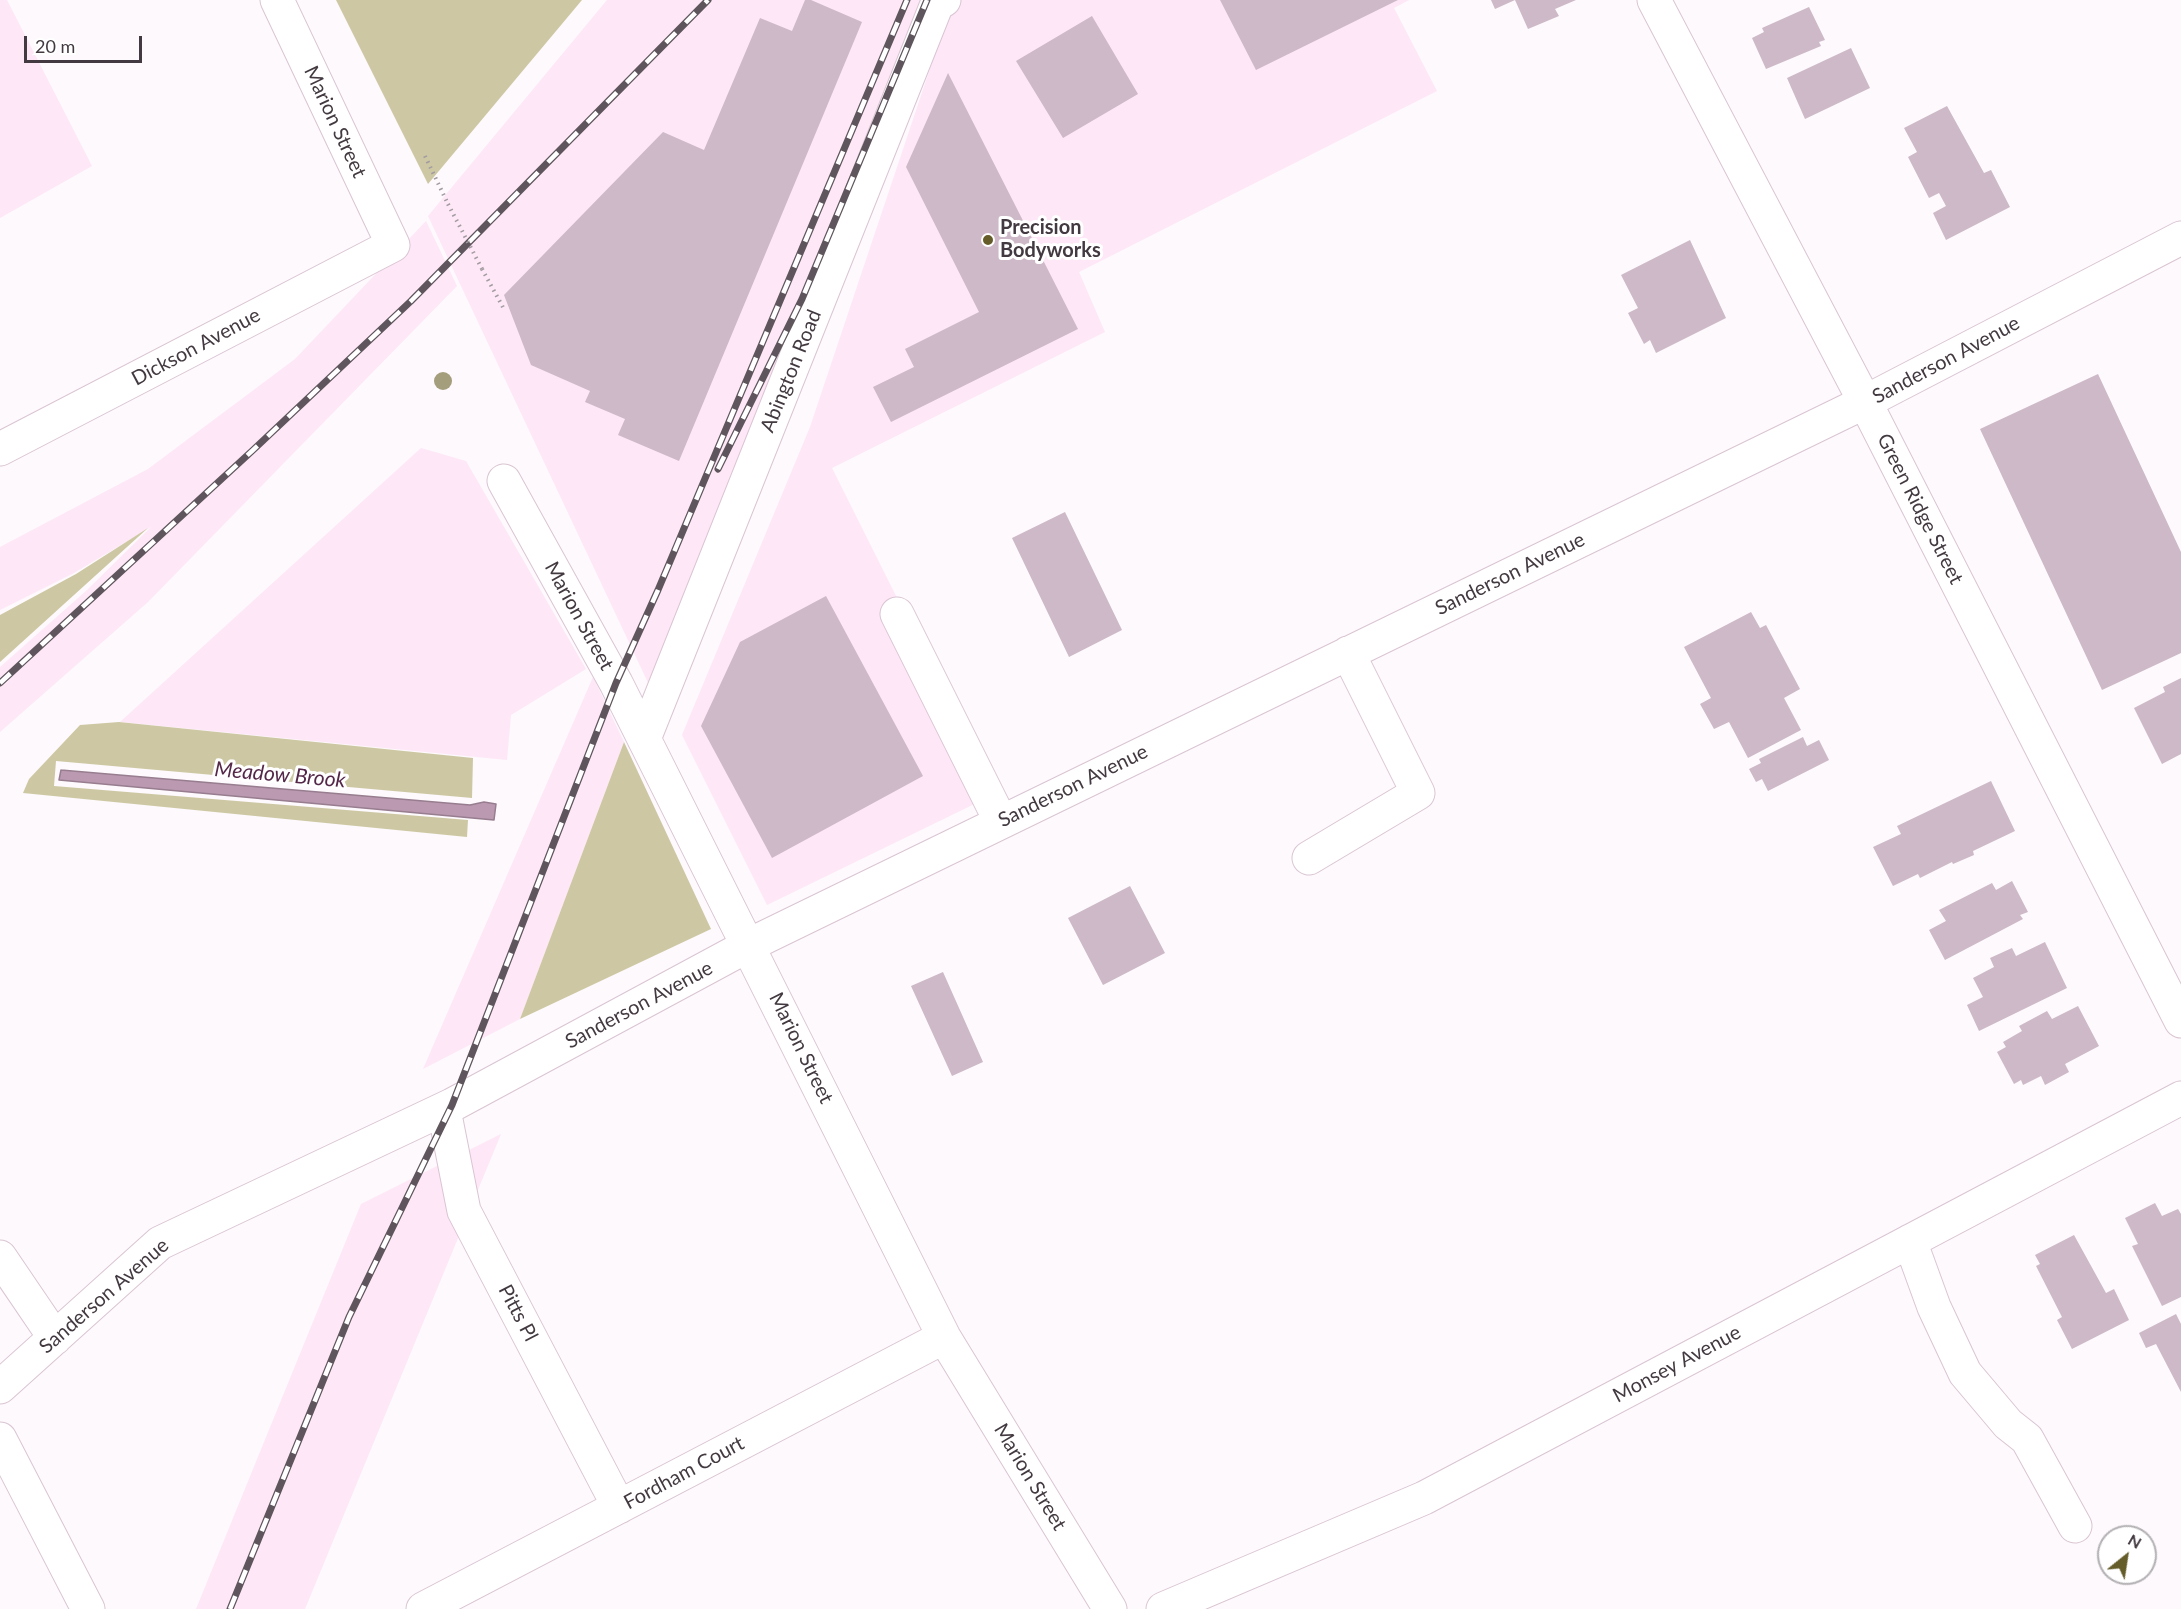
<!DOCTYPE html>
<style>
body{margin:0}
#map{position:relative;width:2181px;height:1609px;overflow:hidden;background:#fdf9fc;font-family:Lato,sans-serif}
canvas{display:block}
.north{position:absolute;left:2097px;top:1525px;width:60px;height:60px;box-sizing:border-box;background:#fff;border:2px solid #b3b0b3;border-radius:50%;rotate:30deg;font-size:16px;font-weight:700;line-height:24px;text-align:center;color:#423a40}
.north::after{content:'';display:block;margin:auto;width:21px;height:27px;background:#645c29;clip-path:polygon(50% 0,100% 100%,50% 72%,0 100%)}
.scale{position:absolute;left:24px;top:36px;width:118px;height:27px;box-sizing:border-box;border:3px solid #423a40;border-top:0;padding-left:8px;font-size:18px;line-height:21px;white-space:nowrap;color:#423a40;-webkit-text-stroke:4px #fff;paint-order:stroke}
</style>
<div id="map">
<canvas width="2181" height="1609"></canvas>
<div class="north">N</div>
<div class="scale">20 m</div>
</div>
<script>
const ctx = document.querySelector('canvas').getContext('2d');
ctx.lineJoin = 'round';
function fill(path, color) { ctx.fillStyle = color; ctx.fill(path, 'evenodd'); }
const poly = rows => new Path2D(rows.map(r => 'M' + r).join(''));
function trace(path, color, width, dash) { ctx.strokeStyle = color; ctx.lineWidth = width; ctx.lineCap = dash ? 'butt' : 'round'; ctx.setLineDash(dash || []); ctx.stroke(path); }
function write(font, color, halo, rows, align = 'center') {
  ctx.font = font + ' Lato,sans-serif'; ctx.lineWidth = 6; ctx.setLineDash([]); ctx.textBaseline = 'middle'; ctx.strokeStyle = halo; ctx.fillStyle = color; for (const [text, x, y, turn = 0] of rows) {
    ctx.save(); ctx.translate(x, y); ctx.rotate((+turn || 0) * Math.PI / 180); ctx.textAlign = isNaN(turn) ? turn : align; if (halo) ctx.strokeText(text, 0, 0); ctx.fillText(text, 0, 0); ctx.restore();
  }
}
fill(poly([
 [0,0,7,0,92,166,0,218],
 [607,0,940,0,651,689,428,216],
 [953,0,1409,0,1394,8,1437,91,1079,272,1105,332,832,468,995,794,767,905,682,735,810,427],
 [426,221,457,286,148,602,0,732,0,667,86,591,151,527,74,573,0,610,0,547,148,469,295,359],
 [421,448,466,461,586,669,511,715,507,760,120,722],
 [593,677,624,742,520,1019,423,1069],
 [501,1134,305,1609,196,1609,361,1204]
]), '#fee7f7');
fill(poly([
 [336,0,582,0,428,184],
 [148,528,0,662,0,615,76,574],
 [119,722,473,758,472,798,56,761,54,786,468,820,467,837,23,793,29,779,80,725],
 [624,742,711,929,520,1019]
]), '#cdc8a3');
const water = poly([
 [61,770,470,805,484,802,496,804,494,820,59,780,61,770]
]);
fill(water, '#bb9ab1');
trace(water, '#977d8f', 1.5);
fill(poly([
 [805,0,811,0,862,22,679,461,618,435,625,419,585,402,590,391,531,365,504,295,663,132,704,150,760,18,792,31],
 [1220,0,1398,0,1256,70],
 [1491,0,1515,0,1495,9],
 [1515,0,1576,0,1555,9,1559,16,1528,29],
 [1809,7,1825,40,1819,42,1821,46,1766,69,1752,38,1764,32,1762,28],
 [1092,16,1138,94,1063,138,1016,61],
 [1851,48,1870,88,1805,119,1787,78],
 [948,73,1078,329,891,422,873,387,914,367,905,349,979,312,906,167],
 [1947,106,1984,173,1991,170,2010,207,1946,240,1933,213,1946,206,1939,193,1929,198,1908,157,1917,152,1904,128],
 [1690,240,1726,318,1656,353,1650,340,1644,344,1628,313,1638,308,1621,275],
 [2098,374,2181,552,2181,653,2102,690,1980,429],
 [1065,512,1122,630,1069,657,1012,538],
 [826,596,923,776,772,858,701,726,740,642],
 [1751,612,1760,628,1766,625,1800,689,1784,698,1801,730,1748,758,1729,722,1714,729,1700,704,1711,698,1684,647],
 [2181,678,2181,754,2162,764,2134,708,2165,692,2163,687],
 [1803,737,1807,746,1819,740,1829,760,1768,791,1762,779,1756,782,1749,769,1761,763,1759,759],
 [1991,781,2015,831,1973,851,1974,855,1953,864,1952,862,1920,878,1918,874,1893,886,1873,847,1901,834,1897,826],
 [2012,881,2028,912,2020,915,2023,919,1945,960,1929,930,1946,921,1939,910,1992,883,1996,890],
 [1130,886,1165,953,1103,985,1068,918],
 [2045,942,2067,988,1979,1031,1967,1005,1983,997,1973,978,1994,967,1990,958,2012,948,2016,956],
 [943,972,983,1062,952,1076,911,986],
 [2078,1006,2099,1046,2065,1064,2069,1072,2045,1085,2041,1076,2023,1085,2021,1080,2014,1084,1997,1052,2006,1047,2003,1042,2022,1031,2019,1026,2047,1011,2052,1019],
 [2155,1203,2162,1216,2178,1209,2181,1214,2181,1297,2162,1306,2132,1246,2138,1244,2125,1218],
 [2074,1235,2106,1293,2114,1289,2129,1320,2072,1349,2057,1320,2062,1317,2036,1266,2040,1264,2035,1255],
 [2176,1314,2181,1324,2181,1392,2156,1344,2146,1348,2139,1333]
]), '#cdb9c7');
const minor = poly([
 [0,449,393,245,277,0],
 [504,481,616,683,944,1337,1110,1609],
 [897,614,1001,822],
 [644,739,937,4,944,0],
 [1309,858,1418,793,1348,653],
 [444,1110,464,1211,619,1507],
 [1910,1241,1934,1307,1965,1373,2008,1424,2027,1439,2075,1526],
 [0,1257,55,1338],
 [0,1387,160,1243,452,1105,749,945,1865,402,2181,238],
 [0,1439,88,1609],
 [423,1609,944,1337],
 [1163,1609,1424,1498,2181,1098]
]);
const major = poly([
 [1654,0,1865,402,2181,1021]
]);
trace(minor, '#dac5d3', 35);
trace(major, '#dac5d3', 35);
trace(poly([
 [425,156,448,204],
 [482,269,505,311]
]), '#a29ca1', 4, [1.5, 4.5]);
trace(minor, '#fff', 33);
trace(major, '#fff', 33);
const rail = poly([
 [718,469,802,299,927,0],
 [0,683,252,451,411,301,708,0],
 [230,1609,349,1317,452,1105,616,683,658,590,907,0]
]);
trace(rail, '#5e565c', 7);
trace(rail, '#fff', 4.5, [14]);
trace(poly([
 [448,204,482,269]
]), '#a29ca1', 4, [1.5, 4.5]);
ctx.fillStyle = '#a49e7c';
for (const [x, y] of [
 [443,381]
]) { ctx.beginPath(); ctx.arc(x, y, 9, 0, 2 * Math.PI); ctx.fill(); }
for (const [x, y, r, color] of [
 [988,240,6,"#645c29"]
]) { const dot = new Path2D(); dot.arc(x, y, r, 0, 2 * Math.PI); ctx.fillStyle = color; ctx.fill(dot); trace(dot, '#fff', 2); }
write('20px', '#423a40', '#fff', [
 ["Marion Street",335,122,65],
 ["Dickson Avenue",196,347,-28],
 ["Sanderson Avenue",1946,360,-28],
 ["Abington Road",791,371,-68],
 ["Green Ridge Street",1920,509,63],
 ["Sanderson Avenue",1510,574,-26],
 ["Marion Street",579,616,61],
 ["Sanderson Avenue",1073,786,-26],
 ["Sanderson Avenue",639,1005,-28],
 ["Marion Street",801,1048,64],
 ["Sanderson Avenue",104,1296,-41],
 ["Pitts Pl",518,1313,62],
 ["Monsey Avenue",1677,1364,-28],
 ["Fordham Court",684,1473,-28],
 ["Marion Street",1030,1477,59]
]);
write('bold 20px', '#423a40', '#fff', [
 ["Precision",1000,228],
 ["Bodyworks",1000,251]
], 'left');
write('italic 21px', '#55284a', '#fff', [
 ["Meadow Brook",280,775,5]
]);
</script>
